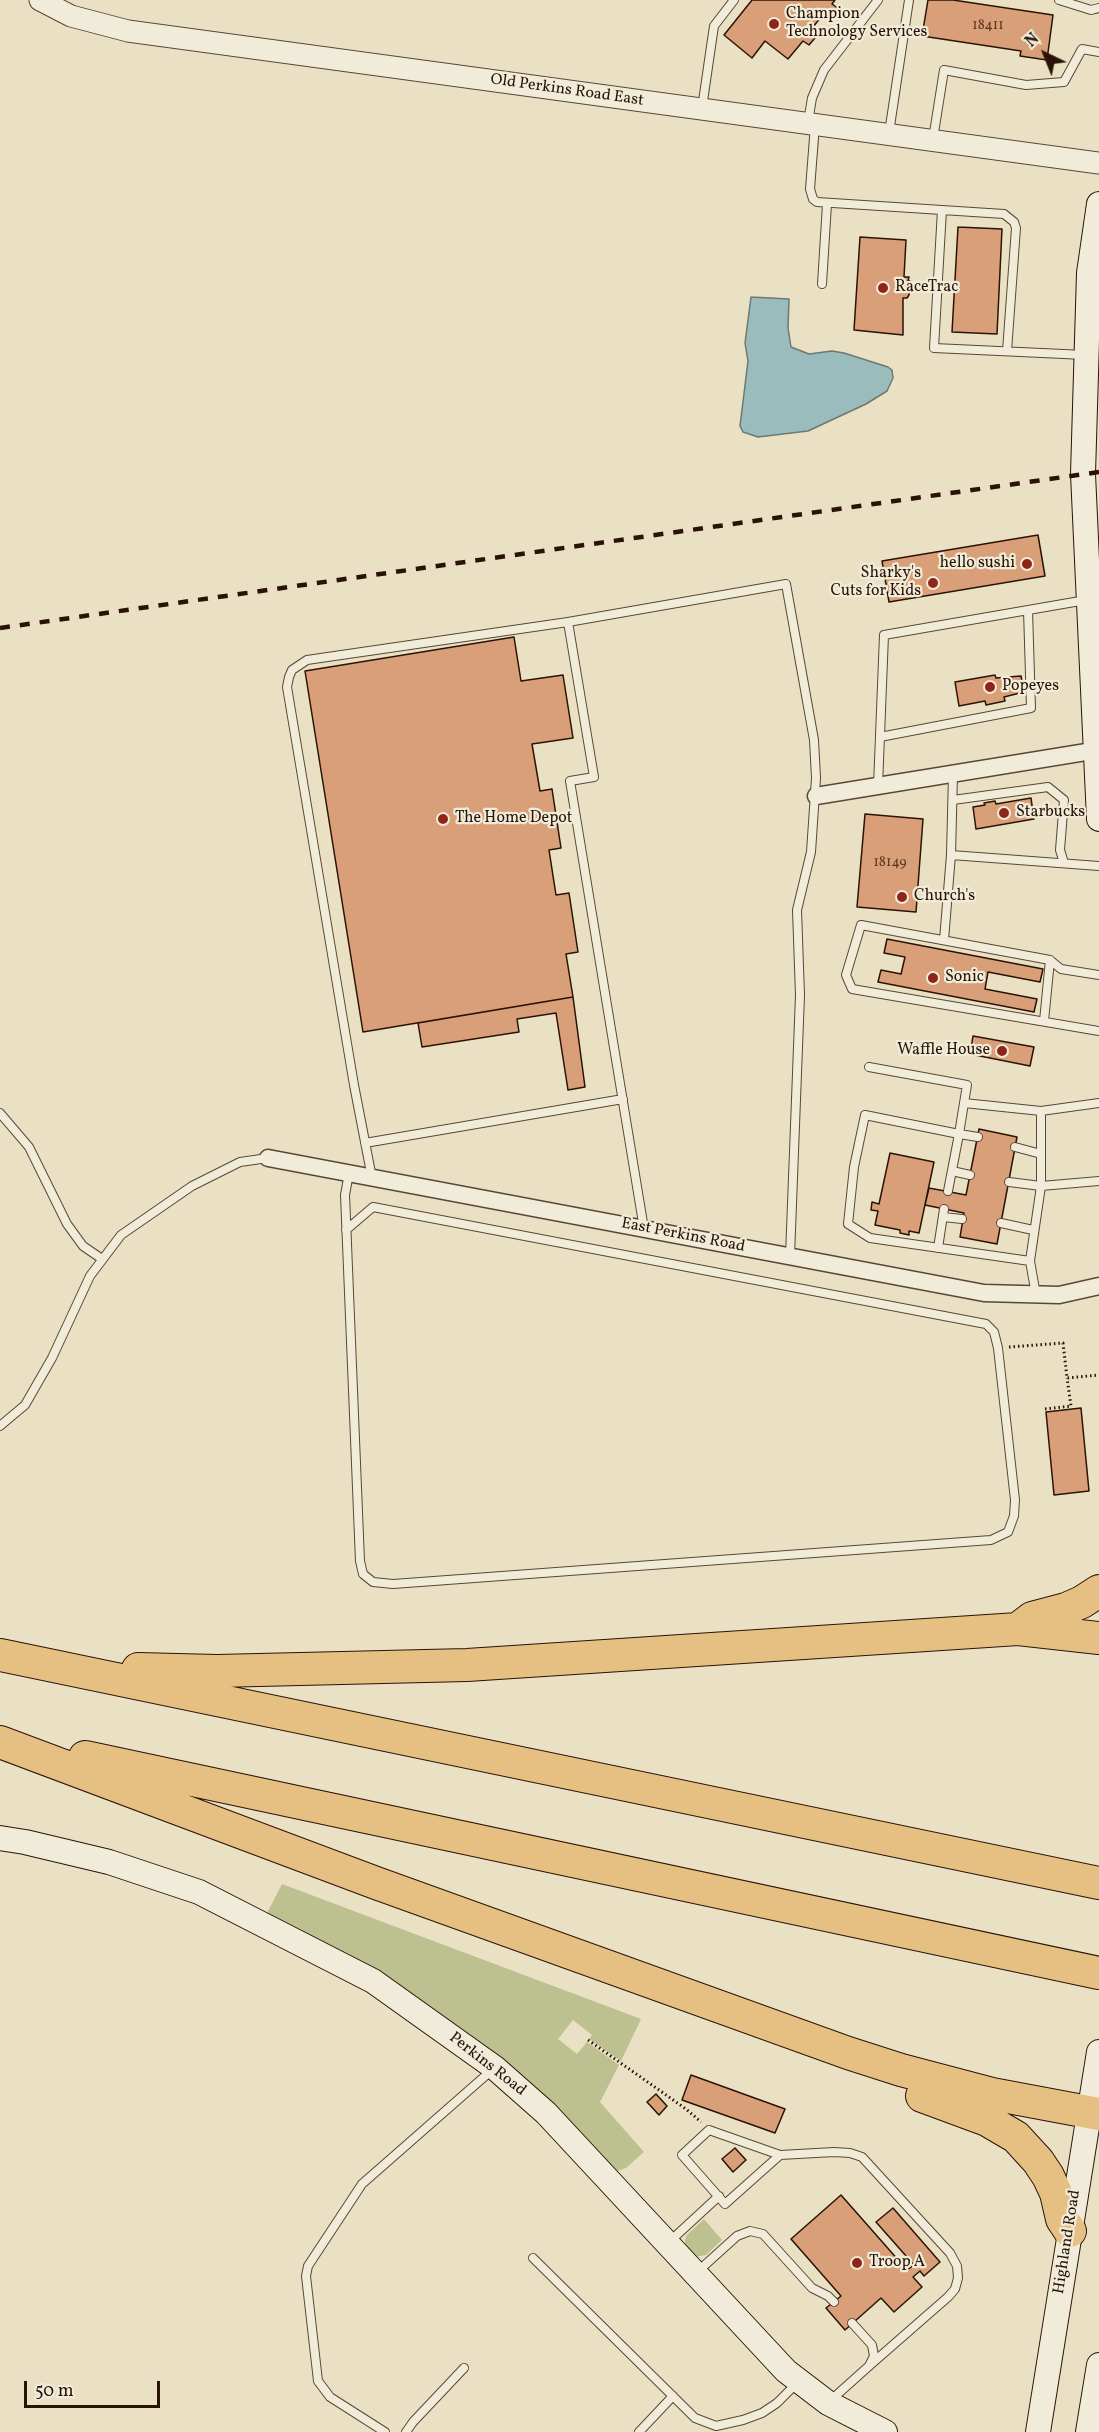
<!DOCTYPE html>
<style>
body{margin:0}
#map{position:relative;width:1099px;height:2432px;overflow:hidden;background:#eae1c4;font-family:Vollkorn,serif}
canvas{display:block}
.north{position:absolute;left:1015px;top:24px;width:60px;height:60px;-webkit-text-stroke:4px #f1ecd9;paint-order:stroke;rotate:317deg;font-size:16px;font-weight:700;line-height:24px;text-align:center;color:#2a1306}
.north::after{content:'';display:block;margin:auto;width:21px;height:27px;background:#2a1306;clip-path:polygon(50% 0,100% 100%,50% 72%,0 100%)}
.scale{position:absolute;left:24px;top:2381px;width:136px;height:27px;box-sizing:border-box;border:3px solid #2a1306;border-top:0;padding-left:8px;font-size:18px;line-height:21px;white-space:nowrap;color:#2a1306;-webkit-text-stroke:4px #f1ecd9;paint-order:stroke}
</style>
<div id="map">
<canvas width="1099" height="2432"></canvas>
<div class="north">N</div>
<div class="scale">50 m</div>
</div>
<script>
const ctx = document.querySelector('canvas').getContext('2d');
ctx.lineJoin = 'round';
function fill(path, color) { ctx.fillStyle = color; ctx.fill(path, 'evenodd'); }
const poly = rows => new Path2D(rows.map(r => 'M' + r).join(''));
function trace(path, color, width, dash) { ctx.strokeStyle = color; ctx.lineWidth = width; ctx.lineCap = dash ? 'butt' : 'round'; ctx.setLineDash(dash || []); ctx.stroke(path); }
function write(font, color, halo, rows, align = 'center') {
  ctx.font = font + ' Vollkorn,serif'; ctx.lineWidth = 4.5; ctx.setLineDash([]); ctx.textBaseline = 'middle'; ctx.strokeStyle = halo; ctx.fillStyle = color; for (const [text, x, y, turn = 0] of rows) {
    ctx.save(); ctx.translate(x, y); ctx.rotate((+turn || 0) * Math.PI / 180); ctx.textAlign = isNaN(turn) ? turn : align; if (halo) ctx.strokeText(text, 0, 0); ctx.fillText(text, 0, 0); ctx.restore();
  }
}
fill(poly([
 [282,1884,641,2019,621,2061,589,2039,592,2035,573,2020,558,2039,577,2054,587,2042,619,2065,600,2102,644,2152,626,2168,617,2171,569,2122,354,1959,267,1913],
 [704,2219,722,2240,706,2255,695,2257,685,2246,685,2240,687,2235]
]), '#bdc190');
const water = poly([
 [751,297,789,299,788,328,791,347,809,354,832,351,844,353,888,367,892,370,893,378,887,391,866,404,808,431,758,437,743,432,740,426,748,361,745,343,751,297]
]);
fill(water, '#9abcbc');
trace(water, '#6d7873', 1.5);
const building = poly([
 [752,0,835,0,832,4,839,9,833,16,826,11,808,33,815,38,809,45,803,41,788,59,765,41,752,58,724,35,752,0],
 [928,0,953,0,1053,15,1047,60,1020,56,1021,51,922,36,928,0],
 [958,227,1002,229,997,334,952,332,958,227],
 [860,237,906,240,904,277,909,277,908,281,910,281,909,295,907,298,903,298,903,335,854,330,860,237],
 [1038,535,1045,576,889,602,882,561,1038,535],
 [514,637,521,681,563,675,573,738,532,744,540,791,552,789,561,848,549,850,556,895,569,893,578,952,566,954,573,997,363,1032,305,671,514,637],
 [995,675,996,678,1021,676,1024,692,1004,697,1005,701,986,705,985,701,959,706,955,682,995,675],
 [1031,798,1034,819,976,829,973,807,985,805,984,803,995,801,996,804,1031,798],
 [865,814,923,819,916,912,857,907,865,814],
 [887,939,1043,969,1040,982,988,972,985,989,1037,999,1034,1012,878,982,881,970,901,974,905,957,884,953,887,939],
 [573,997,585,1087,568,1090,556,1013,517,1019,519,1032,422,1047,418,1023,573,997],
 [973,1036,1034,1047,1030,1066,970,1054,973,1036],
 [979,1129,1017,1137,997,1244,960,1237,964,1213,925,1205,929,1188,966,1195,979,1129],
 [890,1153,934,1162,919,1233,909,1231,909,1235,900,1233,900,1230,875,1225,878,1211,871,1210,872,1202,879,1204,890,1153],
 [1081,1408,1089,1491,1054,1495,1046,1412,1081,1408],
 [691,2075,785,2109,775,2133,682,2100,691,2075],
 [656,2094,667,2106,659,2115,647,2102,656,2094],
 [735,2148,746,2160,733,2172,722,2159,735,2148],
 [841,2195,907,2270,914,2265,876,2222,893,2208,940,2262,924,2276,920,2271,913,2277,922,2287,894,2312,881,2298,845,2330,826,2308,841,2296,791,2239,841,2195]
]);
fill(building, '#d99f78');
trace(building, '#2a1306', 1.5);
const service = poly([
 [1059,0,1091,10,1099,8],
 [702,108,714,26,734,0],
 [808,122,812,98,824,70,878,0],
 [815,125,810,189,813,199,817,202,942,210,934,348,1085,355],
 [889,133,909,0],
 [933,139,944,70,1026,85,1064,82,1082,49,1099,52],
 [942,210,1004,214,1014,222,1016,228,1007,351],
 [822,284,827,204],
 [880,737,1031,708,1028,610],
 [953,774,951,855,1099,866],
 [878,786,884,635,1086,600],
 [953,800,1048,787,1064,800,1060,850,1064,863],
 [944,940,951,855],
 [1099,975,1061,969,1050,960,861,925,846,975,852,989,1099,1031],
 [1044,1021,1050,960],
 [869,1067,967,1085,964,1103],
 [1099,1103,1041,1111,1041,1186,1099,1181],
 [0,1113,29,1147,67,1224,83,1246,102,1259],
 [365,1143,623,1099],
 [1015,1147,1041,1154],
 [952,1171,970,1175],
 [372,1178,354,1085,287,687,289,677,292,670,307,660,568,622],
 [1009,1182,1041,1186,1030,1261,1036,1295],
 [948,1191,959,1134,978,1137],
 [943,1217,962,1219],
 [1001,1223,1033,1230],
 [644,1229,570,781,594,777,568,622,786,584,814,740,816,778,811,852,797,910,800,995,790,1256],
 [346,1230,373,1207,986,1324,994,1332,998,1348,1015,1500,1014,1516,1008,1532,991,1540,393,1584,373,1582,363,1574,360,1561,345,1195,349,1173],
 [938,1248,944,1209],
 [1030,1261,870,1238,848,1224,854,1167,865,1115,959,1134,964,1103,1041,1111],
 [0,1426,25,1405,52,1358,90,1276,121,1235,192,1186,240,1162,268,1158],
 [709,2130,780,2155,725,2204,682,2155,709,2130],
 [780,2155,834,2152,850,2153,862,2157,950,2253,957,2266,958,2278,955,2289,948,2297,869,2366],
 [668,2243,719,2196],
 [533,2258,695,2418,716,2426,743,2420,762,2413,777,2403,797,2383],
 [696,2273,737,2236,750,2231,763,2234,812,2288,828,2296,834,2302],
 [831,2400,869,2366,874,2356,872,2345,852,2323],
 [385,2432,330,2397,318,2381,306,2276,308,2266,362,2184,492,2070],
 [406,2432,413,2422,464,2368],
 [639,2432,673,2396]
]);
const minor = poly([
 [816,796,1099,750],
 [268,1158,984,1293,1059,1295,1099,1286]
]);
const tertiary = poly([
 [40,0,71,16,128,31,1099,163]
]);
const secondary = poly([
 [1099,204,1089,273,1083,474,1099,819],
 [0,1838,25,1842,109,1862,199,1892,373,1981,495,2068,546,2113,786,2371,828,2403,885,2432],
 [1038,2432,1099,2052],
 [1088,2432,1099,2365]
]);
const motorway = poly([
 [1019,1628,1032,1618,1066,1609,1082,1602,1099,1591],
 [0,1655,1099,1883],
 [138,1669,217,1671,467,1665,1018,1629,1099,1638],
 [0,1742,376,1883,848,2053,901,2070,992,2094,1099,2114],
 [85,1757,1099,1973],
 [922,2096,987,2120,1016,2137,1038,2161,1048,2176,1056,2193,1062,2219,1070,2231]
]);
trace(service, '#5a4636', 10);
trace(minor, '#5a4636', 19);
trace(tertiary, '#5a4636', 23);
trace(secondary, '#2a1306', 26);
trace(motorway, '#2a1306', 34);
trace(poly([
 [1009,1347,1063,1343,1067,1378,1099,1375],
 [1045,1409,1071,1406,1067,1378],
 [588,2040,686,2109,701,2122]
]), '#2a1306', 3, [1.5, 3]);
trace(service, '#f1ecd9', 8);
trace(minor, '#f1ecd9', 16);
trace(tertiary, '#f1ecd9', 21);
trace(secondary, '#f1ecd9', 24);
trace(motorway, '#e5c082', 32);
trace(poly([
 [0,628,1099,472]
]), '#2a1306', 4.5, [10, 10]);
for (const [x, y, r, color] of [
 [774,24,6,"#8f2418"],
 [883,288,6,"#8f2418"],
 [1027,564,6,"#8f2418"],
 [933,583,6,"#8f2418"],
 [990,687,6,"#8f2418"],
 [1004,813,6,"#8f2418"],
 [443,819,6,"#8f2418"],
 [902,897,6,"#8f2418"],
 [933,978,6,"#8f2418"],
 [1002,1051,6,"#8f2418"],
 [857,2263,6,"#8f2418"]
]) { const dot = new Path2D(); dot.arc(x, y, r, 0, 2 * Math.PI); ctx.fillStyle = color; ctx.fill(dot); trace(dot, '#f1ecd9', 2); }
write('14px', '#563622', null, [
 ["18411",988,26],
 ["18149",890,863]
]);
write('16px', '#2a1306', '#f1ecd9', [
 ["Champion",786,15],
 ["Technology Services",786,33],
 ["RaceTrac",895,288],
 ["hello sushi",1015,564,"right"],
 ["Sharky's",921,574,"right"],
 ["Cuts for Kids",921,592,"right"],
 ["Popeyes",1002,687],
 ["Starbucks",1016,813],
 ["The Home Depot",455,819],
 ["Church's",914,897],
 ["Sonic",945,978],
 ["Waffle House",990,1051,"right"],
 ["Troop A",869,2263]
], 'left');
write('16px', '#2a1306', '#f1ecd9', [
 ["Old Perkins Road East",567,91,8],
 ["East Perkins Road",683,1236,11],
 ["Perkins Road",487,2065,38],
 ["Highland Road",1068,2242,-81]
]);
</script>
